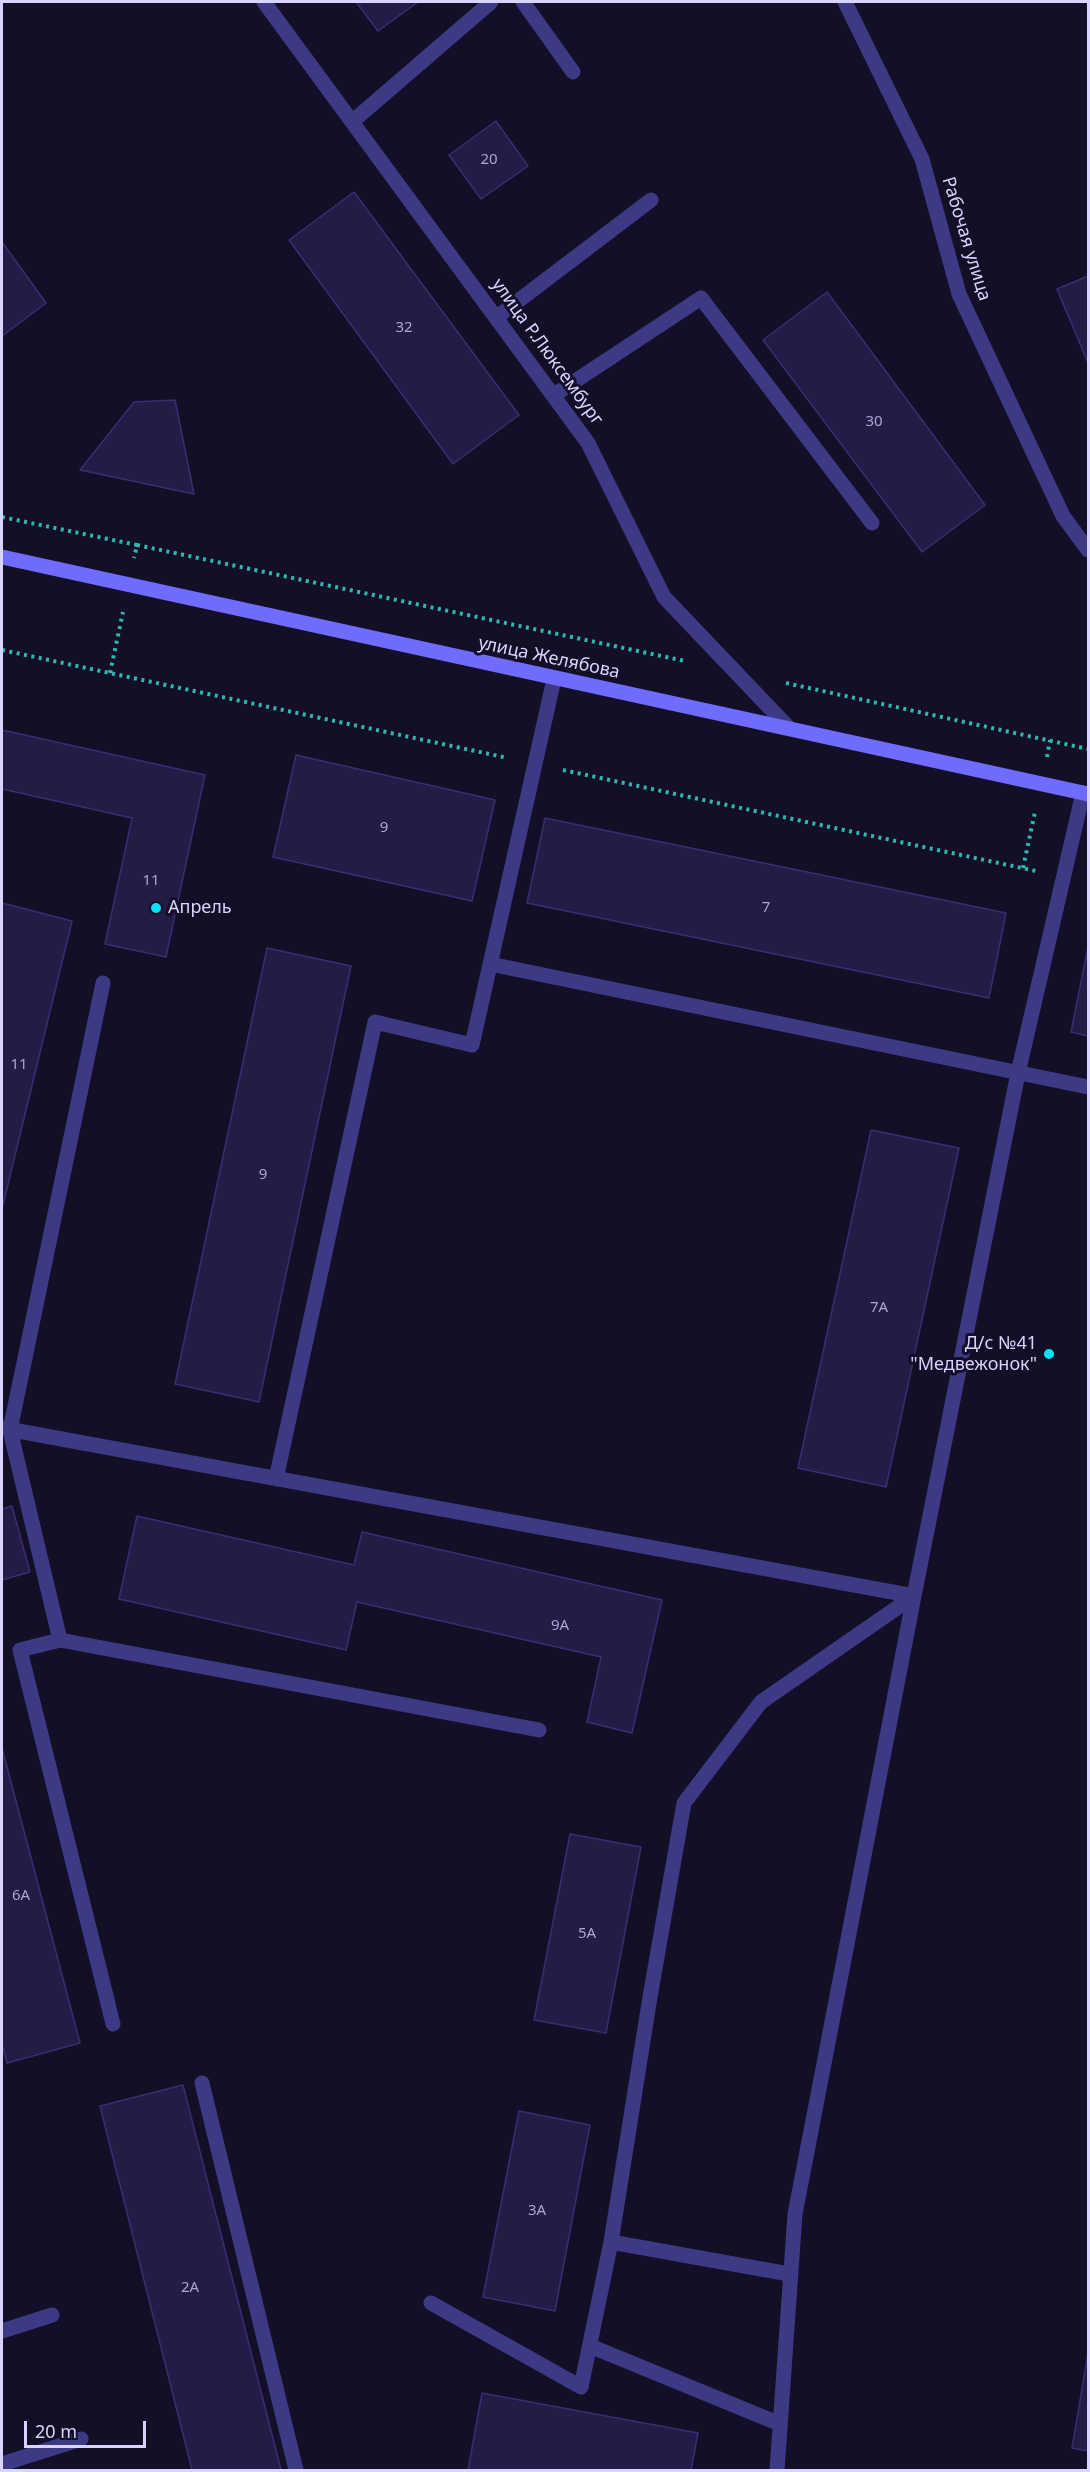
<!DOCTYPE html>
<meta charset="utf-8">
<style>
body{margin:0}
#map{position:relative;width:1090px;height:2472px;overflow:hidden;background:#130f26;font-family:"Noto Sans",sans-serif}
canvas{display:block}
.frame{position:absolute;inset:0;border:3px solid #d9d4ff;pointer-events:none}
.scale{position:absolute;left:24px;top:2421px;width:122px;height:27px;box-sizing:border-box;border:3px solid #d9d4ff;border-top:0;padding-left:8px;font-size:18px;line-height:21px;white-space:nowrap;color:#d9d4ff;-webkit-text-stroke:4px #130f26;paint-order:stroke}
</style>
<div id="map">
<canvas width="1090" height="2472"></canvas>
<div class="frame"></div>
<div class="scale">20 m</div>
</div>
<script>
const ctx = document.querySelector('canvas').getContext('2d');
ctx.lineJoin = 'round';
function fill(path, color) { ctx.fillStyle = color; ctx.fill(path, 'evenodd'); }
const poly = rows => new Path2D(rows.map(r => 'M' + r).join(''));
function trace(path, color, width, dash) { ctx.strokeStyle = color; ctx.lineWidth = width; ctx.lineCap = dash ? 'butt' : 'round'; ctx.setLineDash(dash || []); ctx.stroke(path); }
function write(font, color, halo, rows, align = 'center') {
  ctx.font = font + ' "Noto Sans",sans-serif'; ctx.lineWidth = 6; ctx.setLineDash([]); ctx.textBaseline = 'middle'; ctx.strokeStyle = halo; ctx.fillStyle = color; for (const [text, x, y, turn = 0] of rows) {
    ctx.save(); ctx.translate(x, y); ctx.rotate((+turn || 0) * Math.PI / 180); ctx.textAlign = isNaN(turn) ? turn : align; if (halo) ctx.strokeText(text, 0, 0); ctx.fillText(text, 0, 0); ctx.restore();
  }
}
const building = poly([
 [356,2,418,2,378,31,356,2],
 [496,121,528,166,481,199,449,155,496,121],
 [354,192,519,415,453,464,289,240,354,192],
 [2,242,46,303,2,336,2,242],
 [1088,276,1088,363,1057,289,1088,276],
 [827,292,985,505,922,552,763,340,827,292],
 [175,400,194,494,80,470,134,402,175,400],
 [2,730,205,775,166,957,105,944,132,818,2,789,2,730],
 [296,755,495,800,472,901,273,857,296,755],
 [545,818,1006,913,989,998,527,903,545,818],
 [2,903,72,921,2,1209,2,903],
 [1088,947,1088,1036,1071,1032,1088,947],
 [267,948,351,966,259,1402,175,1384,267,948],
 [871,1130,959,1148,886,1487,798,1468,871,1130],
 [12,1506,30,1572,2,1580,2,1509,12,1506],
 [137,1516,354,1565,362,1532,662,1600,632,1733,587,1722,601,1657,357,1602,346,1650,119,1599,137,1516],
 [2,1748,80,2043,7,2063,2,2044,2,1748],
 [570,1834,641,1847,606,2033,534,2020,570,1834],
 [183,2085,281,2470,192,2470,100,2106,183,2085],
 [519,2111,590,2125,555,2311,483,2297,519,2111],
 [1088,2353,1088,2451,1072,2448,1088,2353],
 [482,2393,698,2433,691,2470,468,2470,482,2393]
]);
fill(building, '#241b47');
trace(building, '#3b2d73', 1.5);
trace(poly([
 [2,517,137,545,134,558],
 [137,545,685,661],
 [2,650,508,758],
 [110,673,123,612],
 [786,683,1088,749],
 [1047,757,1050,740],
 [563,770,1036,871],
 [1023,868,1035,812]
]), '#2fb8b0', 4, [3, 4.5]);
trace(poly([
 [264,2,588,443,664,597,788,727],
 [523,2,573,72],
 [353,121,491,2],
 [497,317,651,200],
 [554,395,701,298,872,523],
 [490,964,1088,1087],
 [103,983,10,1430,60,1640,20,1650,113,2024],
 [2,1428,914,1596],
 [276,1479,375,1022,472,1045,554,679],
 [60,1640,539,1730],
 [202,2083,296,2470],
 [611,2242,789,2274],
 [431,2303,581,2387,611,2242,650,1997,684,1803,761,1702,914,1596],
 [2,2331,52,2315],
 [590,2346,780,2424],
 [2,2464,81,2439],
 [777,2470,795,2214,914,1596,1018,1073,1083,793]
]), '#3d3a85', 15);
trace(poly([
 [845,2,922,159,959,294,1063,516,1088,550]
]), '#3d3a85', 15);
trace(poly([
 [2,557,1088,794]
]), '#6f6bff', 15);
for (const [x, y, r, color] of [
 [156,908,6,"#00e5ff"],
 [1049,1354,6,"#00e5ff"]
]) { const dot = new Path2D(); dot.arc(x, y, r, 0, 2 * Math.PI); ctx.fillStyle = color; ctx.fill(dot); trace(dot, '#130f26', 2); }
write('15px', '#aca6d1', null, [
 ["20",489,160],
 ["32",404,328],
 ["30",874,422],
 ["9",384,828],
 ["11",151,881],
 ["7",766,908],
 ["11",19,1065],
 ["9",263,1175],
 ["7А",879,1308],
 ["9А",560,1626],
 ["6А",21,1896],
 ["5А",587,1934],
 ["3А",537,2211],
 ["2А",190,2288]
]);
write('18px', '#d9d4ff', '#130f26', [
 ["Рабочая улица",966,239,73],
 ["улица Р.Люксембург",547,352,54],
 ["улица Желябова",549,658,12]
]);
write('18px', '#d9d4ff', '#130f26', [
 ["Апрель",168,908],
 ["Д/с №41",1037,1344,"right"],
 ["\"Медвежонок\"",1037,1365,"right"]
], 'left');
</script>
